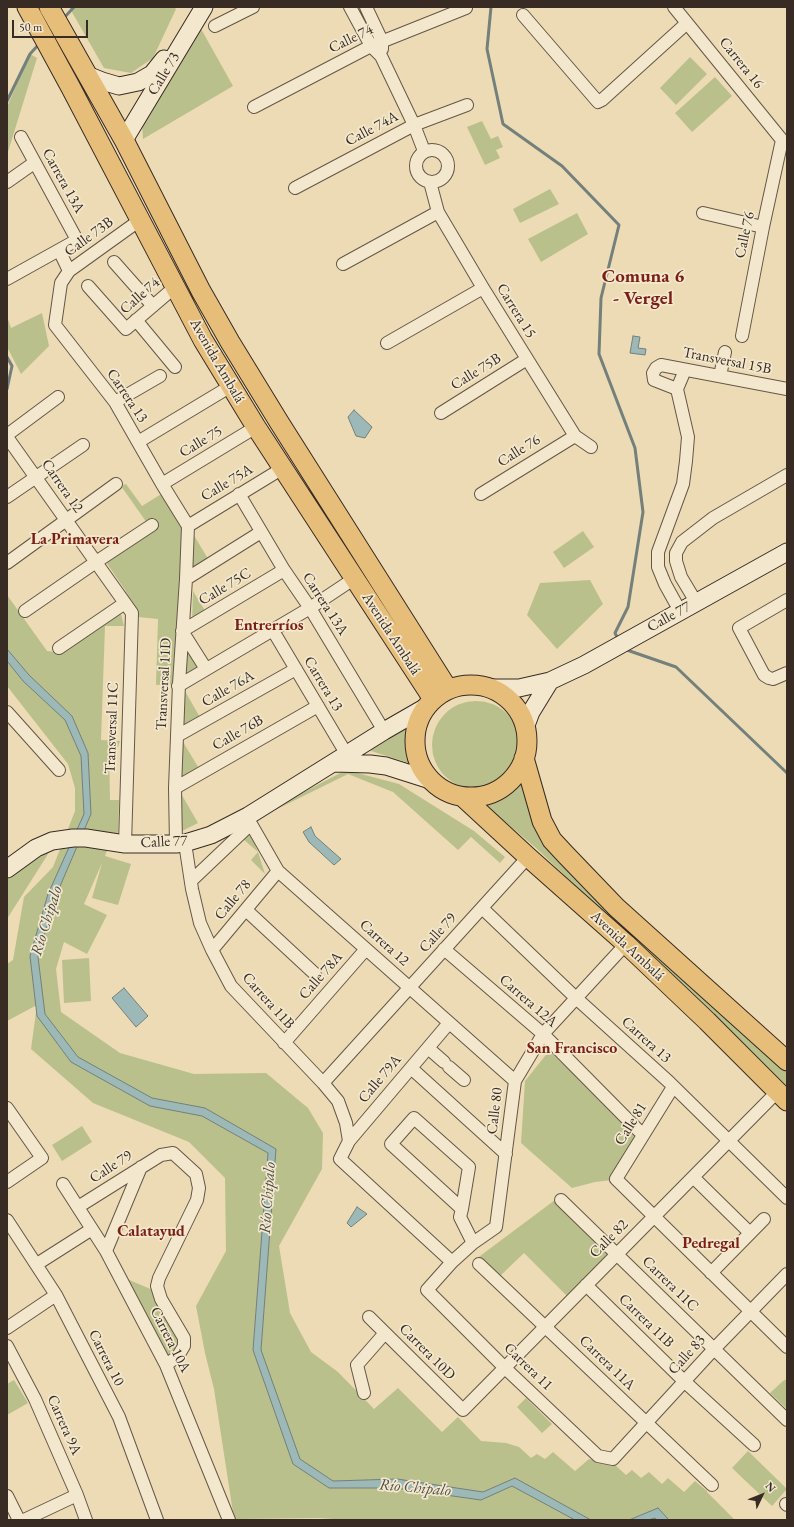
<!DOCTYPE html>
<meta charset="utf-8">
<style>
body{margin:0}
#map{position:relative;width:794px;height:1527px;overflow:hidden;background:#ecdbb4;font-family:"EB Garamond",serif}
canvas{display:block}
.frame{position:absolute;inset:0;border:8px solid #372b24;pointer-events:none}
.north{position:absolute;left:742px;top:1475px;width:40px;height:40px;-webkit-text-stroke:3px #f3e8ce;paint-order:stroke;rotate:47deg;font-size:11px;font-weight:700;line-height:16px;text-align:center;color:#372b24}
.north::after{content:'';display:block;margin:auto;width:14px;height:18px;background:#372b24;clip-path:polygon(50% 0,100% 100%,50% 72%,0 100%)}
.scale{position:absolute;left:12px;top:20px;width:76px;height:18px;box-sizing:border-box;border:2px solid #372b24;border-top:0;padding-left:5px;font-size:12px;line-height:14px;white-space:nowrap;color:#372b24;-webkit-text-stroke:3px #f3e8ce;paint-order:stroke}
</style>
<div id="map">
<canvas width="794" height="1527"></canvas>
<div class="frame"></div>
<div class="north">N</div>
<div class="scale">50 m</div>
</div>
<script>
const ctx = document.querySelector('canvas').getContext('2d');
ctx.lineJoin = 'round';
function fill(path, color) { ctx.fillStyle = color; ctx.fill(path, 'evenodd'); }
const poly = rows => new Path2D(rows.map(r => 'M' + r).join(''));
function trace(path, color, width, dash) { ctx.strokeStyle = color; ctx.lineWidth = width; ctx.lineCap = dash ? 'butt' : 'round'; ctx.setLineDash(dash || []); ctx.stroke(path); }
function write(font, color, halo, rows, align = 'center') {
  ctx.font = font + ' "EB Garamond",serif'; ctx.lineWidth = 3.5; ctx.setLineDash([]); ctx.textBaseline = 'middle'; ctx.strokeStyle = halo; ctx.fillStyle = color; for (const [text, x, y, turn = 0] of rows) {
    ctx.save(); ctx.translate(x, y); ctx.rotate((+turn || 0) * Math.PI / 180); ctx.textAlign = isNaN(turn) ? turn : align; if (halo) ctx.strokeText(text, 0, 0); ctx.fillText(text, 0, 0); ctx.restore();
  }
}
fill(poly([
 [69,7,174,7,176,9,153,58,131,73,104,68],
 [200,27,233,86,143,139,142,123],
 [30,54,37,58,7,155,7,107],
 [690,57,707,74,676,105,660,88],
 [715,77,732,96,692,132,675,113],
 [482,121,491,139,498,136,503,147,496,150,500,158,485,165,467,127],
 [550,189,559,204,520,223,513,209],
 [577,213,588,234,541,262,528,239],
 [42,313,49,346,21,374,7,347,7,316,11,328],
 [126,484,142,506,163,493,188,527,182,631,206,669,179,684,156,685,158,619,138,617,125,590,106,562,152,530,121,486],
 [190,529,210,562,189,574],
 [583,531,594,547,564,568,553,552],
 [590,580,603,604,557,649,527,615,540,583],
 [193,591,207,614,192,623],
 [7,595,47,651,57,652,120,610,124,626,105,626,101,740,120,741,118,747,109,748,110,800,119,800,118,832,106,853,105,856,131,864,118,905,92,898,102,863,84,904,107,915,87,954,64,942,56,969,61,1012,120,1053,194,1074,266,1073,308,1108,323,1133,322,1169,279,1246,290,1313,311,1352,338,1372,374,1409,398,1388,442,1432,458,1417,481,1441,506,1443,519,1447,531,1458,537,1454,545,1459,553,1452,575,1471,589,1459,614,1464,626,1475,632,1470,641,1478,649,1472,662,1484,668,1478,684,1492,695,1481,707,1491,707,1492,735,1520,346,1520,320,1518,234,1519,214,1389,205,1353,196,1306,226,1251,225,1178,189,1142,93,1103,31,1049,37,1005,7,1021,7,964,13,960,24,897,53,867,75,811,75,788,68,764,7,686],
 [182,686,201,719,180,732],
 '432 745a44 44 0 1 1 88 0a44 44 0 1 1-88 0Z',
 [406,722,405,730,407,755,412,764,371,751,369,749],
 [180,737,200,770,179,783],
 [346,770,399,784,474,831,505,857,500,863,471,837,458,850,393,792,348,774,263,816,262,814],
 [522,779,546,841,787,1071,787,1088,536,848,482,802,493,800,505,796,514,788],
 [179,790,198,823,180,832],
 [249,832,258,852,265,874,251,860,258,852,243,839],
 [55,843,7,919,7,875],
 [89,958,91,1001,64,1003,62,960],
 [549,1051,642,1138,612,1180,595,1182,572,1188,521,1143,525,1081],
 [82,1126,92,1142,62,1161,52,1145],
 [555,1200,612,1254,567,1296,524,1253,498,1278,476,1259],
 [127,1279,155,1291,182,1345,168,1358],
 [787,1379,787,1409,770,1393,783,1381],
 [14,1380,28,1403,7,1415,7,1384],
 [526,1398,552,1424,542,1433,517,1407],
 [748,1451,787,1489,772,1506,732,1468]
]), '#bac08b');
const water = poly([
 [633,336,640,337,638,348,646,349,645,355,630,353,633,336],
 [354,410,372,427,365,438,356,436,348,417,354,410],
 [7,649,29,675,72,716,88,753,91,814,55,898,38,957,45,1014,78,1057,152,1098,205,1108,276,1149,261,1350,300,1459,333,1481,397,1479,483,1492,515,1478,591,1520,575,1520,512,1486,481,1500,396,1488,329,1488,293,1464,253,1350,268,1153,202,1116,150,1106,71,1062,37,1016,30,956,48,894,84,814,81,756,65,720,23,681,7,661,7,649],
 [311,827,315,836,341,859,334,865,309,842,303,832,311,827],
 [124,988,148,1016,136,1027,112,998,124,988],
 [357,1207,367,1214,351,1227,347,1223,357,1207],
 [658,1508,669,1520,657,1520,655,1518,648,1520,629,1520,658,1508]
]);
fill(water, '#9cb9b7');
trace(water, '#74807c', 1);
trace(poly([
 [491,7,487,49,503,124,562,166,619,225,601,298,599,354,635,448,643,512,628,607,615,633,618,639],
 [63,19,74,7],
 [7,101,30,54,40,43],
 [7,357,12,366,7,389],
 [624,649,676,667,787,773]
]), '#74807c', 3);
const street = poly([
 [350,7,371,46,381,56,414,125,424,151],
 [366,7,382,41,382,49],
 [674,7,782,140,763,227,742,336],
 [523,15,598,102,602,100,687,23],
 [215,26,253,7],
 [254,107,371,46,466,8],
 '416 166a16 16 0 1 1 32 0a16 16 0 1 1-32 0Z',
 [7,182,34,163],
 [430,182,438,212,483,288,575,436,591,447],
 [295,188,414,125,467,105],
 [703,213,763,227],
 [140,220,69,271,61,283,55,325,115,402,162,484,188,526],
 [59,250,69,271],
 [114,262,153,306],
 [343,264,438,212],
 [7,279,77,240,21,137],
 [88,286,126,329,175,287],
 [136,320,175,367],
 [387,343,483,288],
 [720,376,725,352],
 [677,389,654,380,653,373,656,368,661,365,787,389],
 [115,402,160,376],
 [441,413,527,359],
 [7,435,58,397],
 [7,437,132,613,125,844],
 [138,442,231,386],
 [162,484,256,427],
 [239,494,284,570,310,608,384,731],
 [481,494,575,436],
 [7,497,83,445],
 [188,526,283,468],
 [7,563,116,484],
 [186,579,261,532],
 [787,600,739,628,764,675,769,678,773,679,787,673],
 [696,602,681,577,676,561,676,553,682,542,713,518,787,475],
 [25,611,96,562,152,525],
 [680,611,665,584,658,567,658,552,683,484,686,461,688,437,677,389,685,370],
 [272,629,347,755],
 [59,648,125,603],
 [206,669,182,631,284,570],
 [178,686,310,608,355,578],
 [7,712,59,770],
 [177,736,296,669],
 [175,788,318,706],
 [248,816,251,824,278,871,515,1081],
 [185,843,192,889,200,923,212,950,231,986,323,1083,338,1101,346,1123,349,1141],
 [176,844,175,788,179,684,186,579,188,526],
 [191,881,251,824],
 [482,908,576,998,669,1082,787,1198],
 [246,910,315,974],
 [626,944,543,1034,515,1081,496,1227,473,1243,452,1262,427,1290,505,1368,598,1456,613,1459,714,1349,787,1274],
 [444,949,543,1034,639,1131],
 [212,950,278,871],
 [449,1023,349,1141,340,1159,452,1262],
 [284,1043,366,949],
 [428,1048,444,1062],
 [449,1067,464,1080],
 [411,1068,506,1154],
 [323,1083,528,857],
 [673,1087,616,1179,787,1347],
 [7,1108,42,1158,7,1182],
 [693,1177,750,1233],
 [63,1184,106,1251,166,1365,229,1520],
 [561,1200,787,1420],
 [78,1207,161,1155,173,1153,196,1174,199,1188,197,1200,159,1278,157,1286,161,1299,184,1338,184,1346,178,1356,166,1365],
 [462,1209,391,1144,414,1118,469,1167,462,1209,460,1217,473,1243],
 [7,1220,56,1295,119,1417,157,1520],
 [106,1251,141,1167],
 [37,1264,92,1229],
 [479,1264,712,1485],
 [711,1273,764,1219],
 [586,1285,685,1382,754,1445],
 [369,1317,463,1410,778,1091],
 [7,1328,56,1295],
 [7,1346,35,1399,77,1495,86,1520],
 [364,1393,357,1365,385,1333],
 [7,1496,19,1520],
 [786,1504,787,1505],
 [24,1520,77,1495]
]);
const secondary = poly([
 [87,75,102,81,119,86,138,82,152,74,164,59],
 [124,140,204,7],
 [489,688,519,688,550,681,584,665,787,552],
 [525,728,531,712,550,681],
 [334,763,370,764,386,766,430,780],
 [7,869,36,848,52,841,73,838,86,838,125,844,176,844,185,843,211,835,248,816,384,731,424,708]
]);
const primary = poly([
 [27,7,71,88,203,340,256,427,433,699],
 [49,7,124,140,201,291,230,342,279,422,448,689],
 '415 741a56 56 0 1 1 112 0a56 56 0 1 1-112 0Z',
 [524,758,542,821,552,840,565,854,616,907,787,1061],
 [463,797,528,857,626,944,707,1021,787,1101]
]);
trace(street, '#645748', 14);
trace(secondary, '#372b24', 19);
trace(primary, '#372b24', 21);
trace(street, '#f3e8ce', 12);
trace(secondary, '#f3e8ce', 17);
trace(primary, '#e6be7a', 19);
write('15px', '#372b24', '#f3e8ce', [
 ["Calle 74",351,39,-26],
 ["Carrera 16",741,63,51],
 ["Calle 73",164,74,-59],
 ["Calle 74A",372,129,-28],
 ["Carrera 13A",63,181,61],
 ["Calle 76",745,235,-78],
 ["Calle 73B",89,237,-36],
 ["Calle 74",140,296,-41],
 ["Carrera 15",516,311,58],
 ["Avenida Ambalá",217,361,60],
 ["Transversal 15B",727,361,11],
 ["Calle 75B",476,372,-32],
 ["Carrera 13",127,396,56],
 ["Calle 75",201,442,-31],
 ["Calle 76",519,451,-32],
 ["Calle 75A",227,483,-31],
 ["Carrera 12",62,486,55],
 ["Calle 75C",225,587,-31],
 ["Carrera 13A",325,604,57],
 ["Calle 77",669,617,-29],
 ["Avenida Ambalá",391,634,57],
 ["Transversal 11D",164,684,-87],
 ["Carrera 13",323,684,59],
 ["Calle 76A",228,689,-30],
 ["Transversal 11C",112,728,-88],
 ["Calle 76B",238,733,-30],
 ["Calle 77",164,842,-3],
 ["Calle 78",233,900,-50],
 ["Calle 79",438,933,-48],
 ["Carrera 12",384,943,42],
 ["Avenida Ambalá",627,946,43],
 ["Calle 78A",321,976,-49],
 ["Carrera 11B",268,1001,48],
 ["Carrera 12A",528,1001,41],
 ["Carrera 13",646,1040,42],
 ["Calle 79A",380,1079,-50],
 ["Calle 80",495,1111,-83],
 ["Calle 81",631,1124,-58],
 ["Calle 79",111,1167,-33],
 ["Calle 82",609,1239,-45],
 ["Carrera 11C",670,1284,44],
 ["Carrera 11B",646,1321,44],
 ["Carrera 10A",170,1340,63],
 ["Carrera 10D",427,1352,45],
 ["Calle 83",687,1355,-48],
 ["Carrera 10",106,1358,63],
 ["Carrera 11A",607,1363,44],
 ["Carrera 11",528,1367,44],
 ["Carrera 9A",64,1425,66]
]);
write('bold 16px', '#7a1f14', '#f3e8ce', [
 ["La Primavera",75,540],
 ["Entrerríos",269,626],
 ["San Francisco",572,1049],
 ["Calatayud",151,1232],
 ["Pedregal",711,1244]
]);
write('italic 16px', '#504e49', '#f3e8ce', [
 ["Río Chipalo",47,921,-73],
 ["Río Chipalo",268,1198,-86],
 ["Río Chipalo",415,1488,5]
]);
write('bold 19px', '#7a1f14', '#f3e8ce', [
 ["Comuna 6",643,277],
 ["- Vergel",643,299]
]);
</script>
